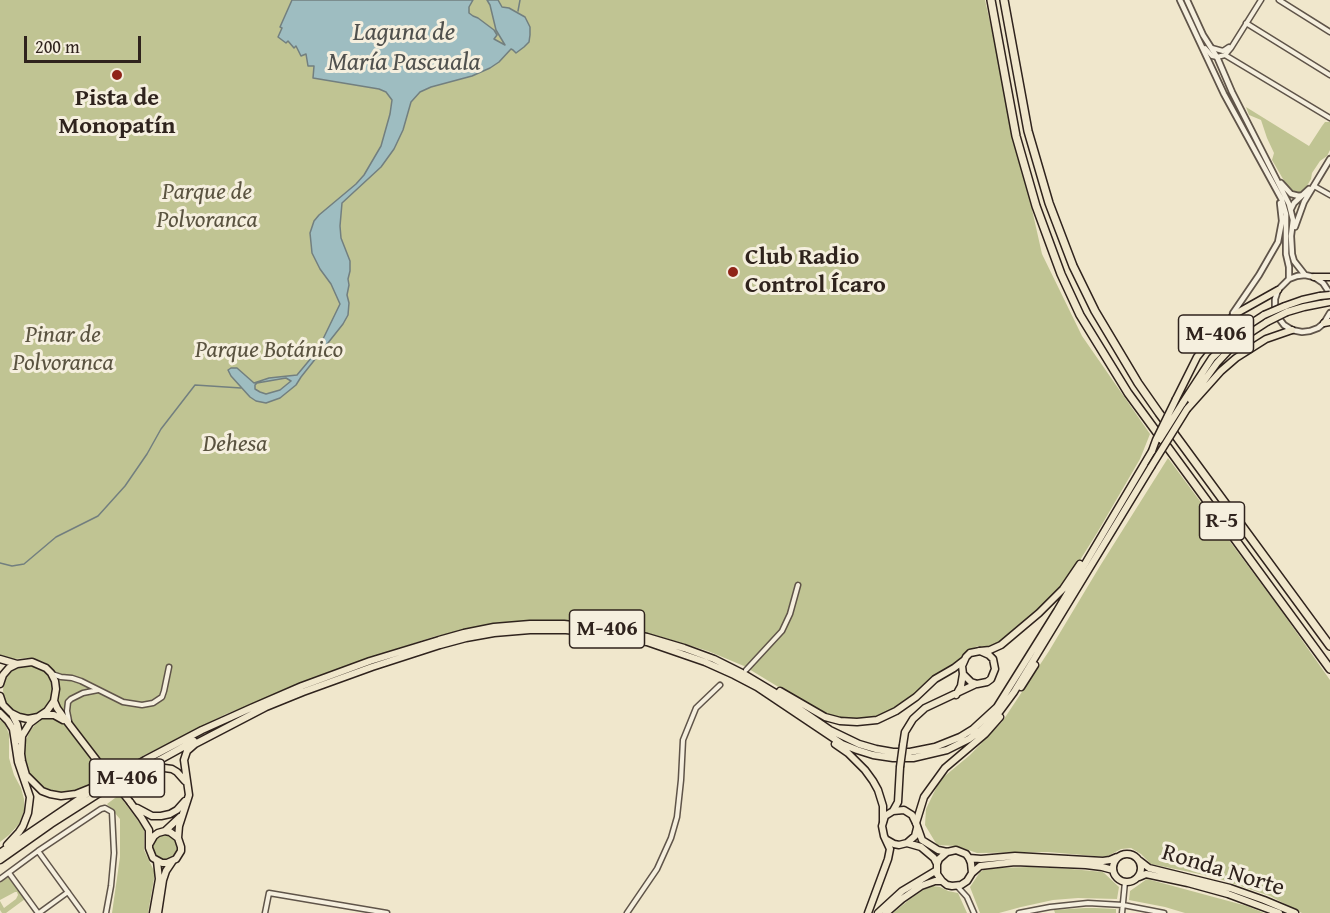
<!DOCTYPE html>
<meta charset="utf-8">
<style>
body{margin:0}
#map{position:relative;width:1330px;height:913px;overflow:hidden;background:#f0e7cc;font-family:"Gentium Book Plus",serif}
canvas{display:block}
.scale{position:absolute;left:24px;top:36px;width:117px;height:27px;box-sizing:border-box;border:3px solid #2f231d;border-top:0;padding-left:8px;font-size:18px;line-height:21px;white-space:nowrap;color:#2f231d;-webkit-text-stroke:4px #f5efde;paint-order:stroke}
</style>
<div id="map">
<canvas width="1330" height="913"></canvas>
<div class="scale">200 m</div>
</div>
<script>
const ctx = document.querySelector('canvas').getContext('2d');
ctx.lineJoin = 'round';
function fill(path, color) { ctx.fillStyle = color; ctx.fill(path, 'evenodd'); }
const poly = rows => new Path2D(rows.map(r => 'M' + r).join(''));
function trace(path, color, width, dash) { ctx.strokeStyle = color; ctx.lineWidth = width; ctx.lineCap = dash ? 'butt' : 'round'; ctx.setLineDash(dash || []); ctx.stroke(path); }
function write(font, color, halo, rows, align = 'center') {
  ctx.font = font + ' "Gentium Book Plus",serif'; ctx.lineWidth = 6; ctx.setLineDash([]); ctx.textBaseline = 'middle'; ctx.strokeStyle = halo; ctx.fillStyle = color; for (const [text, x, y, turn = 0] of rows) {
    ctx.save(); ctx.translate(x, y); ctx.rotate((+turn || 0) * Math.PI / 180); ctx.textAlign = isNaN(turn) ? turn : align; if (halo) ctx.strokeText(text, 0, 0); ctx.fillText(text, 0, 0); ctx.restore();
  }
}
fill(poly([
 [0,0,985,0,1042,254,1082,336,1150,434,1140,459,1097,533,1070,576,1054,597,1002,642,988,648,978,646,967,651,954,666,927,683,901,706,886,714,860,720,839,719,808,705,744,666,708,651,655,635,601,623,534,620,436,636,381,654,226,714,125,765,85,788,66,794,46,790,32,777,24,762,24,744,30,731,38,721,52,712,59,699,60,685,54,670,44,662,31,658,13,659,0,655],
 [1246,107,1309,146,1322,126,1325,122,1330,122,1330,150,1327,156,1320,161,1312,173,1311,179,1304,191,1297,194,1290,191,1272,160,1274,153,1267,138,1261,120,1249,115],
 [1168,458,1280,609,1330,680,1330,913,1302,913,1270,896,1214,877,1151,864,1141,854,1131,848,1121,849,1106,857,1048,852,977,853,957,846,937,845,925,825,926,809,940,780,970,755,1002,722,1049,651,1100,566],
 '3 690a25 25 0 1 1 50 0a25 25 0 1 1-50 0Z',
 [0,720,4,722,9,734,9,758,14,775,21,788,24,799,24,811,19,824,9,835,0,842],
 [119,795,144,829,144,850,155,873,148,913,112,913,120,857,120,819,107,804],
 '152 847a13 13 0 1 1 26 0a13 13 0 1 1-26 0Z',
 [1029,867,1071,869,1103,872,1119,887,1117,899,1078,898,1053,900,1021,907,999,913,980,913,970,887,980,872,984,870,999,868],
 [8,877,25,899,6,913,2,913,0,910,0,901,4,908,16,899,18,895,17,892,15,892,0,900,0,883],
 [1147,879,1247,906,1264,913,1185,913,1165,907,1129,900,1130,891],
 [933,886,940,887,948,891,958,893,967,913,893,913,910,899,923,890],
 [1085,908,1095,908,1116,909,1116,913,1055,913,1054,910]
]), '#c0c493');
const water = poly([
 [292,0,473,0,469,7,469,13,473,16,478,18,494,30,497,35,494,39,505,45,496,30,490,5,487,0,498,0,502,7,509,8,525,17,530,27,530,35,529,42,524,47,516,53,513,50,511,49,499,62,490,68,472,76,431,87,420,92,411,102,403,130,394,149,381,167,342,203,340,226,341,238,350,261,350,271,348,279,349,285,347,295,349,303,348,315,343,324,301,377,296,385,280,398,266,403,256,401,250,397,231,376,228,370,231,368,237,368,254,383,269,378,297,375,312,357,323,339,340,304,331,284,320,269,312,253,310,233,314,221,319,215,356,184,364,175,381,146,390,114,392,100,386,92,379,89,313,78,314,66,308,66,306,54,301,56,296,46,294,48,288,41,286,43,278,37,282,28,280,27,292,0],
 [286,378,291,381,280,390,266,394,260,392,255,389,255,385,257,383,286,378]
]);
fill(water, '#9ebdc1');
trace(water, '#727f7f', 1.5);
trace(poly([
 [518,11,520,0],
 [0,563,12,566,24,564,56,537,98,516,125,486,147,454,161,429,195,385,241,388]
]), '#727f7f', 1.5);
const minor = poly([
 [1279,0,1330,32],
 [1246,23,1330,75],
 [1205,48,1212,56,1217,57,1225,55,1231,48,1261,0],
 [1212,48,1223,51,1229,47],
 [1225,55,1330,118],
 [1314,186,1330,195],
 [746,670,782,631,790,614,798,585],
 [52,674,61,677,72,678,81,681,123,702,142,705,153,703,162,697,164,691,169,667],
 [69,721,67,711,68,702,71,699,83,693,98,690],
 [38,851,83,913],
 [9,873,38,913],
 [0,879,38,851,101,809,105,808,112,812,114,853,111,886,106,913],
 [957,886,967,897,974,913],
 [39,913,68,892],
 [265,913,269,893,387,913],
 [627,913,657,869,671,838,677,817,681,780,683,740,696,708,720,685],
 [1019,913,1050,907,1088,903,1123,905,1164,913],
 [1122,913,1125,882]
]);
const tertiary = poly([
 [1180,0,1224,94,1282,200,1286,214,1286,254,1289,267,1289,279],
 [1187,0,1203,35,1217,57,1232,92,1289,204,1293,220,1291,236,1292,254,1294,261,1305,275],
 [1281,183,1291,194,1299,196,1303,195],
 [1291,209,1294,203,1309,189],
 [1295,227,1304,202,1330,159],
 [1330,296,1329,292,1323,283,1314,277,1305,275,1297,276,1289,279,1278,290,1275,299,1275,308,1278,317,1284,325,1292,330,1302,332,1310,331,1318,328,1324,323,1330,313],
 [1233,313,1259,275,1278,242,1282,221,1280,203]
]);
const primary = poly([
 [956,695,961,686,963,674,962,666,966,657,970,653,980,651,989,655,993,659,995,669,991,679,987,682,977,684,971,682,963,674],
 [903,745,905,732,913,719,925,708,976,684],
 [893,811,904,810,912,815,916,823,922,840,938,850,947,852,956,850,966,854,969,858,971,863,972,873,967,881,961,885,952,886,947,885,942,881,937,874,937,864,939,859,947,852],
 [887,840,894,844,899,845,907,843,915,836,917,828],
 [907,843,921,847,934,858,937,864],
 '1113 868a14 14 0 1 1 28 0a14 14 0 1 1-28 0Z',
 [969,858,981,859,1015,856,1103,861,1110,860,1117,857],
 [1140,861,1149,868,1230,888,1264,900,1295,913],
 [972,873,980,866,1015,862,1086,865,1102,867,1113,870],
 [1139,877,1146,874,1188,883,1228,894,1279,913],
 [153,913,159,879,157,861],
 [158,913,163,880,166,871,172,862],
 [868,913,888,859,890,849,884,836,882,826,885,816,893,811,898,802,900,767],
 [878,913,902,891,937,870],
 [886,913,902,899,921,886,935,881,942,881]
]);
const trunk = poly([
 [1314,277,1330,277],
 [1285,306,1302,300,1320,296],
 [1287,312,1304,307,1330,302],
 [1324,323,1330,322],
 [1176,399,1197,357,1221,327,1237,313,1278,290],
 [1191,400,1196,392,1217,363,1230,349,1244,337,1267,322],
 [1182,404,1212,358,1241,330,1264,315],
 [1187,409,1221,371,1236,358,1266,339,1292,330],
 [980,651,990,650,1001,645,1039,613,1063,589,1080,564],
 [0,659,17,664],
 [0,684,3,675,9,668,17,664,32,662,46,668,51,673,55,681,56,689,54,701,47,711,38,717,28,719,19,717,11,713,3,705,0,696],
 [1021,687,1035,665],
 [780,691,825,717,840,721,857,722,877,720,896,711,916,697,935,679,954,668,963,661],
 [54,701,57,708,62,715,98,762],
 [0,713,8,721,13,729,18,762,30,797,28,813,23,826,19,832,7,845],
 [43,715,54,715,63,720],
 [13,716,17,724,19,733,18,740],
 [38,717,30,723,22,736,21,754,22,761,26,775,42,791,50,794,61,796,76,794,91,788],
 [835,744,848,753,865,770,873,781,878,790,883,806,883,821],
 [147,770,157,767,172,769,177,772,185,781],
 [130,802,141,817,149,830,149,848,153,858,162,863,167,863,176,859,181,851,181,847,178,838,170,832,165,831,158,833,154,836,150,843],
 [137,808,152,816,161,816,170,814,177,810,185,801],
 [916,823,924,797,945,768,985,734,1000,717],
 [165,831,180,817],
 [178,838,179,826,189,795,184,760,187,751,195,744,266,707,303,692,372,667,440,645,466,638,494,633,530,630,566,630,605,634,647,642,705,662,734,675,757,687,842,744,857,750,873,755,893,758,913,758,947,750,969,739,980,731,997,715,1014,692,1151,467],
 [0,853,94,789,145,760,202,730,251,708,302,686,370,661,439,640,464,633,494,627,530,624,564,624,605,629,647,637,684,648,714,659,744,674,779,695,830,730,859,744,876,749,893,752,910,752,935,747,960,737,973,729,997,707,1057,611,1152,451],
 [0,860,51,824,98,794,194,741]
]);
const motorway = poly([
 [991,0,1016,136,1036,206,1061,274,1080,315,1128,393,1330,669],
 [1004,0,1028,131,1049,203,1073,266,1095,311,1138,383,1159,413,1330,646]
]);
trace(minor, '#5f5449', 7);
trace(tertiary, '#5f5449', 8);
trace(primary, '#2f231d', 9);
trace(trunk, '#2f231d', 9);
trace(motorway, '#2f231d', 10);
trace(minor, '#f5efde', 4);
trace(tertiary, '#f5efde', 4.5);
trace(primary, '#f0e7cc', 6);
trace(trunk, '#f0e7cc', 6);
trace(motorway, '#f0e7cc', 7);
const primaryBridge = poly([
 [900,767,903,745]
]);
const trunkBridge = poly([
 [1320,296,1330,295],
 [1264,315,1285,306],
 [1267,322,1287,312],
 [1160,439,1182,404],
 [1152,451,1156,440,1176,399],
 [1151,467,1187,409],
 [98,762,130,802]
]);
trace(primaryBridge, '#2f231d', 9, []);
trace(trunkBridge, '#2f231d', 9, []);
trace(primaryBridge, '#f0e7cc', 6);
trace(trunkBridge, '#f0e7cc', 6);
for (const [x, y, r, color] of [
 [117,75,6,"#8f2418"],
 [733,272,6,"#8f2418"]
]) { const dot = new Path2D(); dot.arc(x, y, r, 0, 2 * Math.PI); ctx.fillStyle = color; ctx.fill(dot); trace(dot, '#f5efde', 2); }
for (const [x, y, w] of [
 [1216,334,75],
 [1222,521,45],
 [607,629,75],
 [127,778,75]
]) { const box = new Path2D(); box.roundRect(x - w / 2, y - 19, w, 38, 4.5); ctx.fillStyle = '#f5efde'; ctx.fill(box); trace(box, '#2f231d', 1.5); }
write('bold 22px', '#2f231d', null, [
 ["M-406",1216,334],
 ["R-5",1222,521],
 ["M-406",607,629],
 ["M-406",127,778]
]);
write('bold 24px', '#2f231d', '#f5efde', [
 ["Pista de",117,99],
 ["Monopatín",117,127],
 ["Club Radio",745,258,"left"],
 ["Control Ícaro",745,286,"left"]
]);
write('italic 24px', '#5a5340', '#f5efde', [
 ["Parque de",207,193],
 ["Polvoranca",207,221],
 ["Pinar de",63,336],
 ["Polvoranca",63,364],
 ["Parque Botánico",269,351],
 ["Dehesa",235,445]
]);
write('24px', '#2f231d', '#f5efde', [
 ["Ronda Norte",1223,871,17]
]);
write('italic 26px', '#50514e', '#f5efde', [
 ["Laguna de",404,33],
 ["María Pascuala",404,63]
]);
</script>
